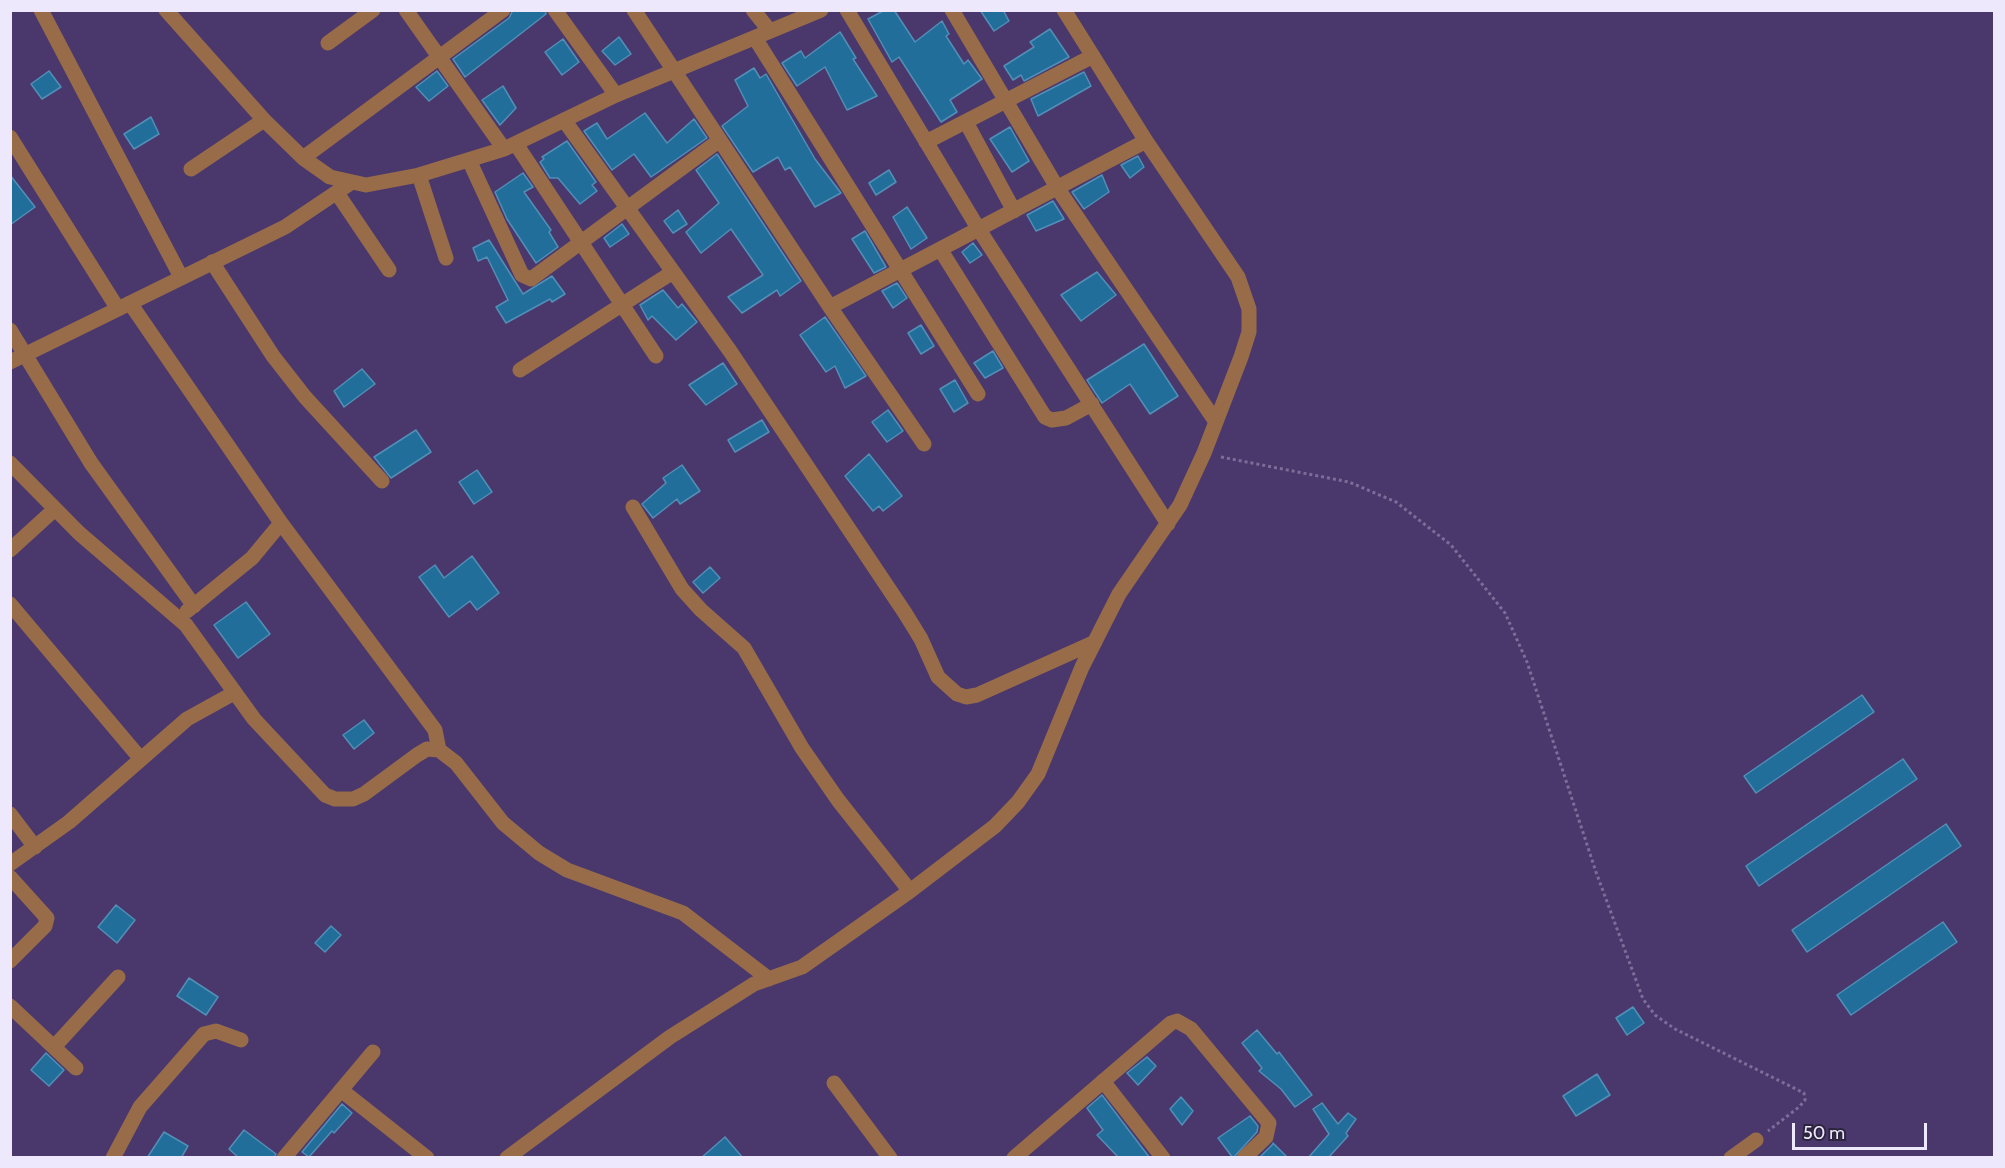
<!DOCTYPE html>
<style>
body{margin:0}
#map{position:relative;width:2005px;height:1168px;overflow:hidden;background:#4a386c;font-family:Cabin,sans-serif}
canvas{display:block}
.frame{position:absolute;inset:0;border:12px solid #ede8fb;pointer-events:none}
.scale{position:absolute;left:1792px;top:1123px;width:135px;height:27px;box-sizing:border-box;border:3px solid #ede8fb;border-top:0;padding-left:8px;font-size:18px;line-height:21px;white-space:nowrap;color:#ede8fb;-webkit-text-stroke:4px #2d253d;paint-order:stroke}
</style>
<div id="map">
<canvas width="2005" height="1168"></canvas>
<div class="frame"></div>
<div class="scale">50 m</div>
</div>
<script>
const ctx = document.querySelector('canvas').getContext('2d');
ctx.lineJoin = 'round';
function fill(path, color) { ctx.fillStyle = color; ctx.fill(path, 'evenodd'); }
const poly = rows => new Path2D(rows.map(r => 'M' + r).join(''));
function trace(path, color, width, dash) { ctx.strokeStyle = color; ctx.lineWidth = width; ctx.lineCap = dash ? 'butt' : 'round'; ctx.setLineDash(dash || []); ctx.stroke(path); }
const building = poly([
 [513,10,545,10,546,14,465,77,453,59,509,18,513,10],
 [885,10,894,10,915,42,942,21,949,34,946,36,964,64,968,60,982,79,950,100,957,112,941,122,899,57,892,62,868,19,885,10],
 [980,10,1003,10,1009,21,994,31,980,10],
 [1050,29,1069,57,1024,81,1021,75,1013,80,1004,66,1034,47,1030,42,1050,29],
 [840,32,856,58,853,59,877,96,847,110,825,67,797,86,782,63,801,51,805,58,840,32],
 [619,37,631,54,615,65,602,51,619,37],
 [563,39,579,62,562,75,545,52,563,39],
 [754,68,760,78,766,74,815,159,841,193,815,207,790,167,785,170,778,157,753,172,722,126,748,106,735,80,754,68],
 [49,71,61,87,42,99,31,84,49,71],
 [437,71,448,86,429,101,416,87,437,71],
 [1084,72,1091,86,1038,116,1031,99,1084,72],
 [503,86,516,108,500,125,482,100,503,86],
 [645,113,667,143,694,119,707,138,651,177,634,154,612,170,584,131,597,123,607,139,645,113],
 [151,117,159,134,134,149,124,134,151,117],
 [1010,127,1029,161,1012,172,990,139,1010,127],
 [567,141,596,182,592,185,597,191,580,204,558,178,550,178,540,162,544,159,542,157,567,141],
 [717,154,801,281,780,296,777,290,742,313,728,297,763,275,731,229,701,253,686,232,719,203,696,170,717,154],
 [1138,156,1144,167,1130,178,1121,165,1138,156],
 [889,170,896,182,876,195,869,183,889,170],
 [523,173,533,187,524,192,551,230,549,232,558,247,536,263,507,219,495,192,523,173],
 [10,175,35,207,10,225,10,175],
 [1102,175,1109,192,1084,209,1072,192,1102,175],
 [1053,201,1064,219,1036,231,1027,215,1053,201],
 [907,207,927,238,911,249,893,217,907,207],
 [678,210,687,224,673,233,664,221,678,210],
 [622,224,629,234,610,247,604,238,622,224],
 [865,231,886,267,874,273,852,239,865,231],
 [489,240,523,294,552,276,565,294,552,302,550,299,506,323,496,307,508,300,487,257,478,261,473,248,489,240],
 [973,243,982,255,970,263,962,252,973,243],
 [1097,272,1116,295,1081,321,1061,295,1097,272],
 [897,283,907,298,893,308,882,291,897,283],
 [663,290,678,308,682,304,697,322,676,340,652,316,648,320,640,305,663,290],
 [825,317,866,376,845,388,835,366,826,372,800,335,825,317],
 [921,325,934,346,921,354,908,333,921,325],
 [1144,344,1178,396,1150,414,1130,384,1102,403,1087,380,1144,344],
 [993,351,1003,368,985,378,974,363,993,351],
 [723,363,737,384,706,405,689,385,723,363],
 [362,369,375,384,344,407,334,391,362,369],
 [955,380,968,403,954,412,940,389,955,380],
 [888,410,903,431,887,442,872,422,888,410],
 [762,420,769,432,735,452,728,440,762,420],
 [416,430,431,452,391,478,374,457,416,430],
 [869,454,902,496,883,511,879,506,873,511,845,476,869,454],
 [682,465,700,491,680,504,677,499,653,518,642,504,666,483,663,478,682,465],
 [477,470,492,492,474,504,459,482,477,470],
 [472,556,499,593,477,610,470,601,449,617,419,577,435,565,444,578,472,556],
 [710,567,720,578,703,593,693,582,710,567],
 [246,602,270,634,238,658,214,625,246,602],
 [1862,695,1874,712,1756,793,1744,776,1862,695],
 [364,720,374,733,354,749,343,735,364,720],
 [1903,759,1917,779,1759,886,1746,866,1903,759],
 [1946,824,1961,846,1807,952,1792,930,1946,824],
 [116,905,135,920,117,943,98,927,116,905],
 [1943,922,1957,942,1851,1015,1837,995,1943,922],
 [331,926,341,935,325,952,315,943,331,926],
 [189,978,218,997,206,1015,177,996,189,978],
 [1633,1007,1644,1023,1627,1035,1616,1018,1633,1007],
 [1257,1030,1277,1054,1279,1052,1312,1095,1295,1107,1281,1089,1259,1071,1262,1068,1242,1043,1257,1030],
 [46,1053,64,1070,49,1086,31,1070,46,1053],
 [1147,1057,1156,1066,1138,1085,1127,1073,1147,1057],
 [1597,1074,1610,1095,1576,1116,1563,1096,1597,1074],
 [1102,1095,1140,1145,1150,1158,1119,1158,1097,1135,1103,1130,1087,1108,1102,1095],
 [1181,1097,1193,1111,1182,1125,1170,1109,1181,1097],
 [1322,1103,1338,1124,1348,1113,1356,1119,1346,1133,1348,1136,1328,1158,1308,1158,1329,1134,1313,1109,1322,1103],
 [342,1104,352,1113,334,1133,332,1131,309,1157,302,1152,342,1104],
 [1250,1116,1258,1126,1257,1132,1233,1158,1218,1138,1250,1116],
 [244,1130,276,1154,274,1158,239,1158,229,1149,244,1130],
 [164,1132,188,1146,181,1158,147,1158,164,1132],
 [725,1137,743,1158,701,1158,725,1137],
 [1273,1143,1288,1158,1259,1158,1273,1144,1273,1143]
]);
fill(building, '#216e9a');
trace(building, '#528fb7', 1.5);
trace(poly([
 [1221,457,1349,482,1396,502,1451,545,1505,613,1527,662,1596,872,1643,999,1655,1015,1675,1029,1804,1093,1805,1100,1799,1107,1768,1131]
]), '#7c6e98', 3, [3, 3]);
trace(poly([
 [41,10,181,277],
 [166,10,264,120,303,158,330,177,366,185,419,175,504,149,616,95,821,10],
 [406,10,504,149],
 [555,10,616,95],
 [634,10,830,307,924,444],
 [753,10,770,31],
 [847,10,978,228,1168,524],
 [952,10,1058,189,1216,422],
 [755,38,978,394],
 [328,43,373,10],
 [564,120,730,351,905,613,921,639,938,677,957,694,966,697,977,695,1095,642],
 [966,122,1014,211],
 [10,137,118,309],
 [926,142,1093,56],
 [516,144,656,356],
 [303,158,503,10],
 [469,160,522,275,531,279,720,140],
 [191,169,264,120],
 [419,175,446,258],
 [337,193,389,270],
 [940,249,1045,417,1052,420,1066,418,1092,404],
 [212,262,273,356,305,397,382,481],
 [130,303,281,523,435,730,439,750],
 [830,307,1146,141],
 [10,330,91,463,194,606],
 [10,362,285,227,349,184],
 [520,370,673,272],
 [10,463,79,533,186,625,254,719,325,795,335,799,353,799,364,794,417,755,427,749,439,750,456,763,503,823,539,853,567,870,683,913,769,979],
 [633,507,682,589,701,610,744,648,802,748,838,800,910,891],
 [10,550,55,509],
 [10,604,140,758],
 [187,611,252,558,281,523],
 [10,814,35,847],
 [10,864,69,822,187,719,234,693],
 [10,877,47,918,45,926,10,961],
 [10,1006,76,1068],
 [54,1047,118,977],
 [1103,1081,1163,1158],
 [834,1083,890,1158],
 [341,1090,427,1158],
 [113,1158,140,1107,204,1034,216,1031,241,1040],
 [284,1158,373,1052],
 [507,1158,670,1037,754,984,802,967,910,891,995,826,1018,802,1038,774,1082,667,1119,594,1180,505,1204,453,1241,357,1249,332,1249,309,1238,277,1146,141,1064,10],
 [1014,1158,1171,1023,1177,1021,1191,1029,1269,1123,1266,1137,1244,1158],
 [1731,1158,1756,1140]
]), '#986c49', 15);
</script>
